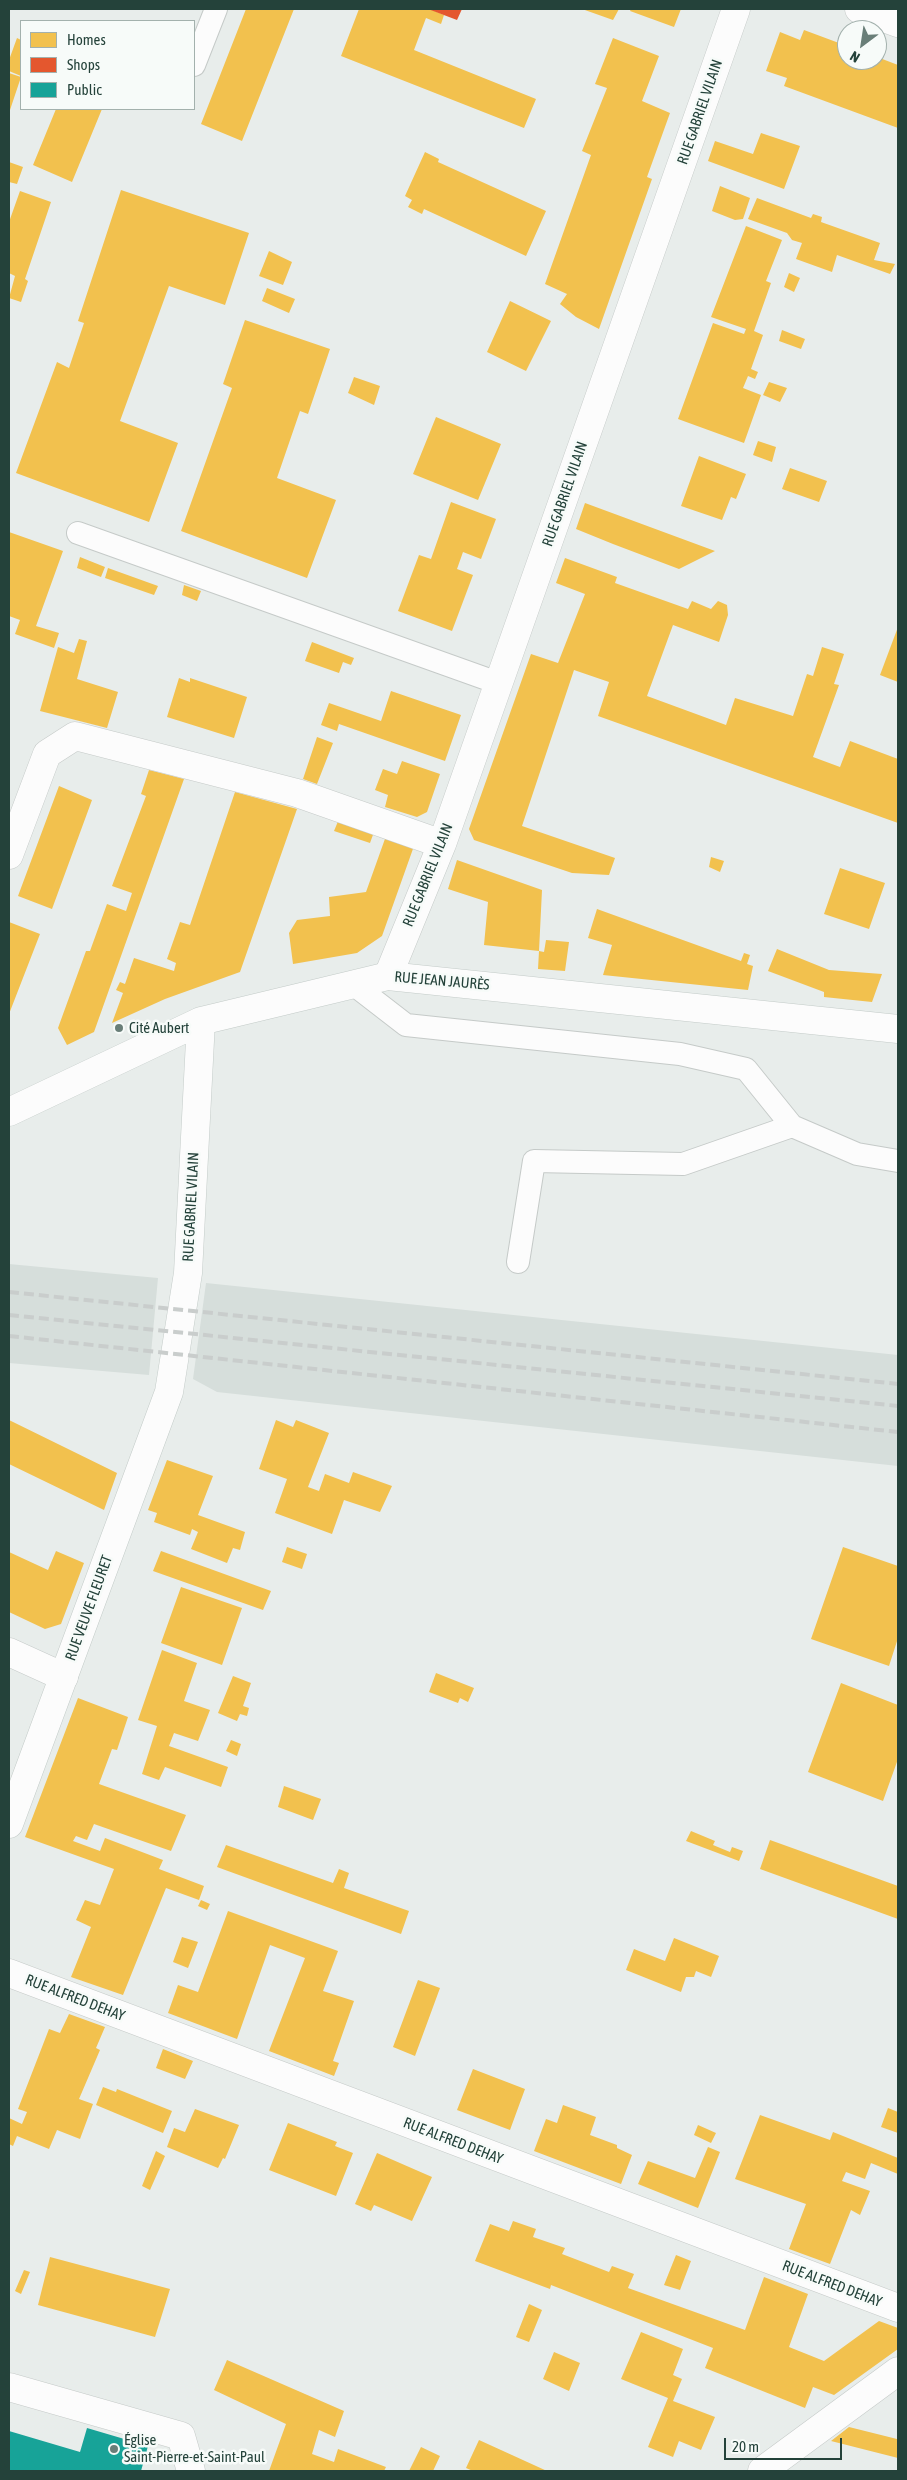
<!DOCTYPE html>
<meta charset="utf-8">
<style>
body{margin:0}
#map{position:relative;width:907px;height:2480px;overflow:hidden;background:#e8edeb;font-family:"Asap Condensed",sans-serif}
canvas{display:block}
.frame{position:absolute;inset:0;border:10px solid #24423a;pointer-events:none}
.legend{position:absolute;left:20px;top:20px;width:175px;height:90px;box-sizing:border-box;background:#f7fbf9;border:1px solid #a3b1ad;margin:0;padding:6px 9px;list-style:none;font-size:15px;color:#24423a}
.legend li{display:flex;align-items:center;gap:10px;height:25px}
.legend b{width:25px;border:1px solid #a3b1ad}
.north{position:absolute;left:837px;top:20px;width:50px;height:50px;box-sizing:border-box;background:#f7fbf9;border:1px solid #a3b1ad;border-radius:50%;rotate:211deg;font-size:14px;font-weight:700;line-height:20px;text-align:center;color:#24423a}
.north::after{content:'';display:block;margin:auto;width:18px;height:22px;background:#697e78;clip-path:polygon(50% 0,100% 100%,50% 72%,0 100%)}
.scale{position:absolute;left:724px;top:2438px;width:118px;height:22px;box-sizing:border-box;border:2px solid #24423a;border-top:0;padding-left:6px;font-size:15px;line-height:18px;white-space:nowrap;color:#24423a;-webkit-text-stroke:4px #f7fbf9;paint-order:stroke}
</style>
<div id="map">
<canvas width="907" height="2480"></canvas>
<div class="frame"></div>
<ul class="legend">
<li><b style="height:14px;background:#f2c14e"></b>Homes</li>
<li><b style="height:14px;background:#e4572e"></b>Shops</li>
<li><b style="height:14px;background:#17a398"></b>Public</li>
</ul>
<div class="north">N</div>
<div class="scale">20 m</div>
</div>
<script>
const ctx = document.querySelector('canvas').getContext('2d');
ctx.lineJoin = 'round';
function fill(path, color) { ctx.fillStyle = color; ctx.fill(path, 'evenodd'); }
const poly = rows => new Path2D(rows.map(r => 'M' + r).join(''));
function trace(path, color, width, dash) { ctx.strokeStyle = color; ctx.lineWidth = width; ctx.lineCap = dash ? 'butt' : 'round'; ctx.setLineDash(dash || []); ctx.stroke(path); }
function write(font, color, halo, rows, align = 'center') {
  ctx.font = font + ' "Asap Condensed",sans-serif'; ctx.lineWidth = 5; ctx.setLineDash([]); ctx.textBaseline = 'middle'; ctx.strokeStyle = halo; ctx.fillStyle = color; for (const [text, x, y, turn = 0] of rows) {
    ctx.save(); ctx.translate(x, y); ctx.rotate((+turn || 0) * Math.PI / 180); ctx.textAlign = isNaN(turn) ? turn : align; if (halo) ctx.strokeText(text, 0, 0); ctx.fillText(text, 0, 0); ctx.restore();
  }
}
fill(poly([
 [9,1264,158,1278,149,1375,9,1363],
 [206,1283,898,1355,898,1466,217,1392,193,1379]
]), '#d6dedb');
fill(poly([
 [246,9,294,9,242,141,201,124],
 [359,9,430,9,444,15,441,24,426,18,414,50,536,99,524,128,341,56],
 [582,9,619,9,613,20],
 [631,9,681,9,674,27,630,11],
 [804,30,847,46,847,60,877,60,877,57,898,65,898,128,784,86,787,78,766,71,780,32,800,40],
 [17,38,21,40,21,76,9,71,9,60],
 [613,38,659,56,642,101,670,113,647,177,652,179,599,329,576,317,560,304,567,294,545,284,591,155,582,151,607,88,595,84],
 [9,73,21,77,9,113],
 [56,109,102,109,72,182,33,165],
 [761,133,800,146,784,189,708,161,715,141,753,154],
 [425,152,439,159,438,162,546,211,526,256,424,209,422,214,408,207,412,200,405,196],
 [9,162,23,167,17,184,9,182],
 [720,186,750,198,743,219,735,220,712,211],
 [121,190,249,233,225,305,169,286,120,421,178,443,149,522,16,473,57,362,69,368,84,323,78,321],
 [20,191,51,202,25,279,28,281,21,302,9,298,15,276,9,273,9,222],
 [757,198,811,218,813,214,822,217,821,222,880,243,874,260,895,264,890,274,837,255,832,272,796,259,802,243,792,240,787,233,748,219],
 [746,226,782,240,766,281,771,283,754,331,763,335,751,369,758,372,755,379,748,376,743,388,761,395,744,443,678,419,713,323,744,334,746,329,711,317],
 [269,251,292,262,283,285,259,276],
 [789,273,800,278,794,292,784,287],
 [267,288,295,299,289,313,262,301],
 [510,301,551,321,526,371,487,352],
 [245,320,330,349,308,414,300,411,277,478,336,500,307,578,181,531,232,388,223,384],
 [782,330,805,339,801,349,779,341],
 [354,377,380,386,374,405,348,393],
 [769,382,787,388,780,402,763,395],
 [436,417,501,444,478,500,413,474],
 [758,441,776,447,772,462,753,455],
 [699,456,746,474,736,499,731,497,722,520,681,506],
 [790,468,827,481,819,502,782,489],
 [451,502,496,519,481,559,463,552,457,569,473,575,452,631,398,611,419,555,431,559],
 [585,503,715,551,679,569,613,544,576,529],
 [9,532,63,551,36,626,59,633,54,648,15,634,20,620,9,616],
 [80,557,105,567,101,577,77,568],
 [565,558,617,577,615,583,688,609,692,601,711,609,718,601,727,605,728,615,719,642,673,625,647,696,726,725,735,698,793,716,807,674,813,676,822,647,844,654,834,684,839,685,813,757,840,767,850,741,898,759,898,823,598,716,609,682,574,670,522,826,615,858,609,875,572,873,474,840,469,829,531,654,558,663,585,594,556,583],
 [108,568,158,586,154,595,105,578],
 [184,585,201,591,197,601,182,595],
 [898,627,898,682,880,675],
 [79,639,87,641,77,679,118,692,107,728,40,711,58,647,74,653],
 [312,642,354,658,351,665,343,662,339,673,305,661],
 [179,678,190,682,190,678,247,697,234,738,167,717],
 [391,691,461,715,445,761,339,724,337,731,321,725,329,703,381,721],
 [317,737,333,743,317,784,303,779],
 [402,761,440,774,427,812,417,817,385,807,388,795,375,790,383,769,397,774],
 [149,770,184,779,94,1032,67,1045,58,1028,86,951,90,951,107,904,126,911,132,893,112,886,146,796,141,794],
 [59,786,92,800,52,909,18,896],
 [235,792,297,809,240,972,165,999,112,1023,123,993,116,990,120,982,125,984,134,958,174,971,176,963,167,959,180,922,190,925],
 [339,819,374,832,370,843,334,831],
 [386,836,414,846,382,936,357,953,293,964,289,933,297,920,330,916,329,897,366,892],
 [711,857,724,861,720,872,709,867],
 [457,860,542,890,539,951,544,952,546,940,569,942,565,971,538,969,539,951,484,945,488,902,448,889],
 [840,868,885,883,869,929,824,914],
 [597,909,741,961,744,953,750,955,747,964,753,966,748,990,603,975,612,945,588,938],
 [9,922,40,934,9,1014],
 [777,949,829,970,882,974,872,1002,824,997,824,992,768,971],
 [9,1420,117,1473,104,1510,9,1464],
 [276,1420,293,1427,296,1420,329,1433,308,1487,319,1491,325,1474,349,1483,353,1472,392,1486,380,1512,344,1500,332,1534,275,1513,287,1479,259,1469],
 [167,1460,213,1476,198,1515,245,1532,240,1550,233,1548,227,1563,191,1549,198,1532,192,1529,190,1535,154,1522,157,1513,148,1510],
 [287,1547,307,1554,302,1569,282,1562],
 [843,1547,898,1566,898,1638,889,1666,811,1639],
 [56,1551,84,1563,61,1624,45,1629,9,1612,9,1552,48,1570],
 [161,1551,271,1591,263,1610,153,1571],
 [181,1587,242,1608,222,1665,161,1643],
 [162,1650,197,1663,184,1701,210,1710,198,1741,174,1733,169,1746,228,1767,221,1787,165,1767,159,1780,142,1774,157,1726,138,1720],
 [436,1673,474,1688,468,1702,460,1698,458,1703,429,1692],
 [233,1676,251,1683,243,1706,249,1708,247,1716,240,1714,237,1721,218,1713],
 [841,1683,898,1705,898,1759,883,1801,808,1772],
 [78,1698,128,1717,117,1750,112,1749,99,1784,186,1815,171,1851,94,1824,87,1840,76,1836,73,1841,100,1851,105,1838,163,1860,159,1869,204,1886,199,1900,166,1888,123,1995,71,1977,91,1927,76,1920,85,1900,100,1905,114,1869,25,1837],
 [231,1740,241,1744,237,1756,226,1751],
 [284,1786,321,1799,313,1820,278,1807],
 [691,1831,715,1841,713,1845,730,1852,732,1847,743,1851,739,1861,686,1841],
 [770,1840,898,1886,898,1919,760,1869],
 [226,1845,333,1883,339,1869,349,1873,344,1888,409,1911,401,1934,217,1867],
 [201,1900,210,1904,207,1910,198,1906],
 [228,1911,338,1951,323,1991,354,2001,333,2061,339,2063,334,2076,269,2051,305,1958,270,1945,237,2039,168,2013,178,1985,198,1992],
 [182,1937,198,1942,188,1968,173,1962],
 [674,1938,719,1956,711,1977,696,1971,694,1977,686,1977,681,1992,626,1970,634,1949,665,1961],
 [418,1980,440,1988,415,2056,393,2047],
 [69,2014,105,2027,96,2048,100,2050,79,2099,93,2104,80,2139,57,2130,49,2149,17,2136,13,2146,9,2144,9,2118,22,2124,27,2112,18,2109,49,2029,60,2033],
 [163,2049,193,2061,185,2079,156,2068],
 [473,2069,525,2089,510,2130,457,2110],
 [103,2087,116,2092,117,2089,172,2111,163,2133,96,2105],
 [563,2105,596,2117,590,2135,617,2145,617,2148,632,2155,621,2184,534,2151,546,2119,557,2123],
 [888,2108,898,2112,898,2133,881,2127],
 [195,2109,239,2125,225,2159,223,2158,218,2168,167,2147,174,2128,185,2132],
 [760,2115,830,2140,833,2132,898,2158,898,2174,871,2163,865,2179,846,2172,842,2181,870,2191,860,2215,851,2210,830,2264,789,2249,806,2204,735,2179],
 [288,2123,337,2142,335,2146,353,2153,336,2196,269,2170],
 [698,2125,716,2133,711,2143,694,2135],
 [708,2147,720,2152,698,2208,638,2184,648,2161,695,2178],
 [156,2151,165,2156,150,2190,142,2186],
 [377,2153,432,2177,412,2221,374,2205,371,2211,355,2204],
 [513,2221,536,2229,533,2237,565,2248,562,2254,609,2272,612,2266,634,2274,628,2288,745,2330,764,2277,808,2294,789,2347,824,2361,879,2321,898,2328,898,2349,834,2395,813,2387,805,2408,705,2368,713,2348,551,2285,550,2289,475,2261,490,2224,509,2231],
 [676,2255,691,2261,680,2290,664,2285],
 [50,2257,170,2289,155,2337,38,2305],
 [24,2270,30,2272,21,2294,15,2291],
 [529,2304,542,2310,529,2342,516,2337],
 [641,2332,683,2349,673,2375,682,2379,673,2401,715,2417,701,2450,679,2441,673,2457,648,2447,668,2398,621,2379],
 [554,2352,580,2363,569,2391,543,2379],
 [227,2360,344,2411,335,2437,319,2430,312,2454,334,2462,338,2449,386,2467,384,2471,269,2471,286,2424,214,2390],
 [849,2427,897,2439,898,2458,831,2441],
 [479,2440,547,2471,473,2471,466,2468],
 [421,2447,440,2456,433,2471,409,2471]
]), '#f2c14e');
fill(poly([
 [428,9,462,9,457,20]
]), '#e4572e');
fill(poly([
 [87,2428,148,2446,141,2471,9,2471,9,2431,80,2452]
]), '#17a398');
const lane = poly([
 [194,65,216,9],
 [78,533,498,683],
 [353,984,406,1025,680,1054,746,1069,792,1126,857,1154,898,1161],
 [518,1262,534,1161,683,1164,792,1126]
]);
const street = poly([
 [859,9,898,23],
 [9,855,47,754,75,736,297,793,442,844],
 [388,976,442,844,736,9],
 [9,1652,64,1677],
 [9,1973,898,2308],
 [9,2387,181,2436,191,2471],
 [762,2471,898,2371]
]);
const secondary = poly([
 [9,1112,201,1021,388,976,898,1029],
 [9,1824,169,1392,188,1273,201,1021]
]);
trace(lane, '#c5cac8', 24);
trace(street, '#c5cac8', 29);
trace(secondary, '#c3cbc8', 29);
trace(lane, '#fcfcfc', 22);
trace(street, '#fcfcfc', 28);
trace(secondary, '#fcfcfc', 28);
trace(poly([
 [9,1292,898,1384],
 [9,1315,898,1406],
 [9,1336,898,1432]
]), '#c9cdcc', 4, [10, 5]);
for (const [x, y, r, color] of [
 [119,1028,5,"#697e78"],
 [114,2449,5,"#697e78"]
]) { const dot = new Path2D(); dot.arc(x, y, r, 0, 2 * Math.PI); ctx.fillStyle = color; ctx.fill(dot); trace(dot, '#f7fbf9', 2); }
write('15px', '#24423a', '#f7fbf9', [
 ["RUE GABRIEL VILAIN",700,112,-71],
 ["RUE GABRIEL VILAIN",565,494,-71],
 ["RUE GABRIEL VILAIN",428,875,-68],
 ["RUE JEAN JAURÈS",442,981,5],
 ["RUE GABRIEL VILAIN",191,1207,-87],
 ["RUE VEUVE FLEURET",89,1608,-70],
 ["RUE ALFRED DEHAY",75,1998,21],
 ["RUE ALFRED DEHAY",453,2141,21],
 ["RUE ALFRED DEHAY",832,2284,21]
]);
write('15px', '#24423a', '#f7fbf9', [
 ["Cité Aubert",129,1028],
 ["Église",124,2440],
 ["Saint-Pierre-et-Saint-Paul",124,2457]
], 'left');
</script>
